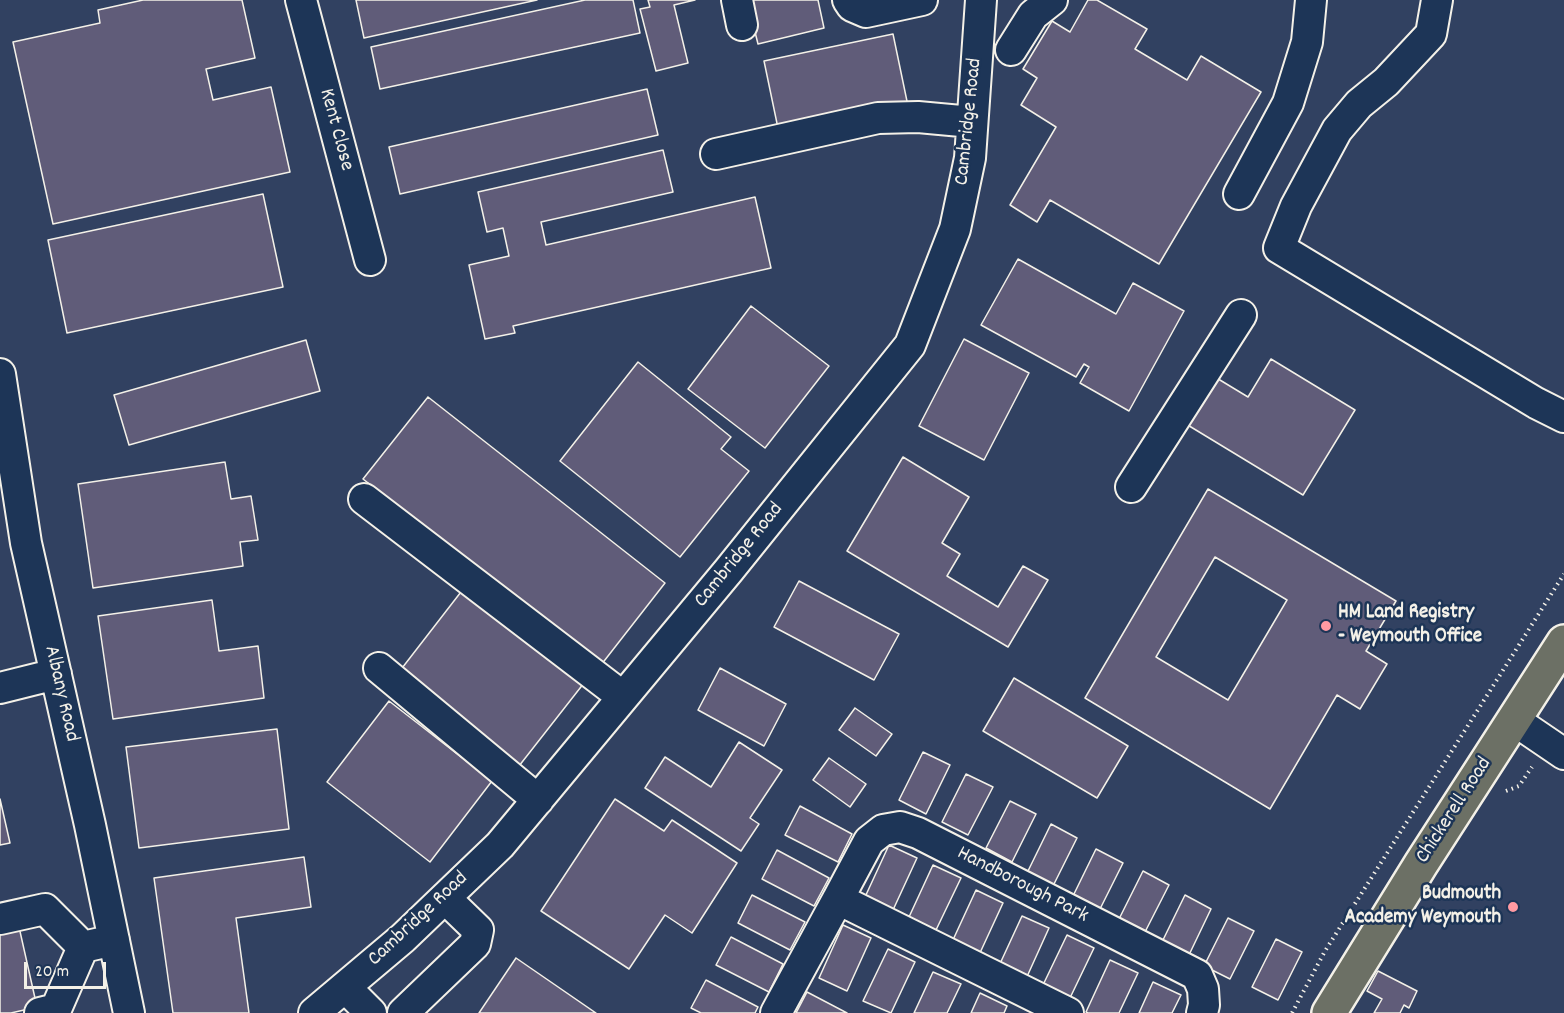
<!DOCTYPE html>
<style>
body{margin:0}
#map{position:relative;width:1564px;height:1013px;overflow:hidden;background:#314161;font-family:Dekko,sans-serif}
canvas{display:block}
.scale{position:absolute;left:24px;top:962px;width:82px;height:27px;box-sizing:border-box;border:3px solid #f4f1e8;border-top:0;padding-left:8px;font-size:18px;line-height:21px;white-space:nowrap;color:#f4f1e8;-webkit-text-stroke:4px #1d3557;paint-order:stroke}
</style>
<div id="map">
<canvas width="1564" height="1013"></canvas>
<div class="scale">20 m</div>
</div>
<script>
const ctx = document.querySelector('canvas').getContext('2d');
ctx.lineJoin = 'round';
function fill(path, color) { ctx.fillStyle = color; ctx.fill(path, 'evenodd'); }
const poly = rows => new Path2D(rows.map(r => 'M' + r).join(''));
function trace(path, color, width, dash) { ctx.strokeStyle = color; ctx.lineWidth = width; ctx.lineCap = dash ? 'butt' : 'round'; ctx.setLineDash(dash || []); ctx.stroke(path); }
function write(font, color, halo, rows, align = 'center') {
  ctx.font = font + ' Dekko,sans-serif'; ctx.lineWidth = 5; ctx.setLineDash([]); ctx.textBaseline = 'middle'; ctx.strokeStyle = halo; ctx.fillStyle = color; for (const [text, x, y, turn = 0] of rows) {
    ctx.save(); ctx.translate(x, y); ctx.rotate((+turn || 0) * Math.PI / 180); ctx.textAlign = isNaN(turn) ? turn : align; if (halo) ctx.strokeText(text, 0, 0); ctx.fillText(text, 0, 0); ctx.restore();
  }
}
const building = poly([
 [143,0,242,0,255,58,206,69,213,100,271,87,290,172,53,224,13,42,100,23,98,10,143,0],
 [356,0,537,0,364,38,356,0],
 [585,0,633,0,640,33,380,89,371,47,585,0],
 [648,0,695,0,674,5,688,63,656,71,640,9,650,7,648,0],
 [747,0,818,0,824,28,758,44,747,0],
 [1088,0,1097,0,1147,29,1135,49,1187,80,1201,56,1261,92,1159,264,1050,200,1037,222,1010,205,1056,127,1021,105,1037,78,1023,69,1052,21,1070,32,1088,0],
 [893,34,908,106,779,133,764,61,893,34],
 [647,89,658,135,400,194,389,147,647,89],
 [663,150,673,192,541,222,546,245,755,197,771,268,513,326,515,333,485,339,469,265,509,256,503,228,487,232,478,192,663,150],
 [263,194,283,287,67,333,48,240,263,194],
 [1018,259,1116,314,1133,283,1184,311,1129,411,1080,383,1089,367,1084,364,1076,377,981,325,1018,259],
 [751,306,829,366,765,448,688,389,751,306],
 [964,339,1029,373,984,460,919,426,964,339],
 [306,340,320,391,129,445,114,395,306,340],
 [1271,359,1355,410,1303,495,1186,424,1215,377,1248,397,1271,359],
 [638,362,731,437,721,449,749,471,680,557,560,461,638,362],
 [428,397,665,583,601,665,363,479,428,397],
 [903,457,969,497,942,543,960,554,947,576,998,607,1023,566,1048,580,1008,647,847,551,903,457],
 [225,462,231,499,251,496,258,540,240,542,243,566,93,588,78,484,225,462],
 [1208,489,1396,601,1366,651,1387,664,1360,709,1337,695,1270,809,1085,698,1208,489],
 [1215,557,1287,600,1228,700,1156,657,1215,557],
 [799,581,899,634,874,680,774,627,799,581],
 [464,588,584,683,519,766,399,672,464,588],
 [212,600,219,651,258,646,264,698,113,719,98,616,212,600],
 [720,668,786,704,764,746,698,710,720,668],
 [1014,678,1128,746,1097,798,983,731,1014,678],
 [389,701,492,781,430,862,327,782,389,701],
 [855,708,892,734,876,756,839,730,855,708],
 [277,729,289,829,139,848,126,747,277,729],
 [739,742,782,770,750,818,759,824,741,851,645,788,665,757,711,787,739,742],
 [923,752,950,765,926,814,899,800,923,752],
 [829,758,866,784,850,807,813,780,829,758],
 [966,774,993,787,968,835,942,822,966,774],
 [0,799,10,843,0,845,0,799],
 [615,799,664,831,672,820,737,863,692,933,665,915,629,969,541,911,615,799],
 [1010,801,1036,814,1012,862,986,848,1010,801],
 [800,806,852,834,838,862,785,835,800,806],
 [1051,824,1077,838,1053,886,1027,873,1051,824],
 [889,845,917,858,893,910,865,897,889,845],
 [1096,849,1123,863,1099,911,1072,898,1096,849],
 [777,850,829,878,814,906,762,879,777,850],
 [304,857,311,907,236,918,249,1013,173,1013,154,878,304,857],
 [933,865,961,878,936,930,909,917,933,865],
 [1143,871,1169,885,1145,932,1119,919,1143,871],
 [976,890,1003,903,979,955,952,942,976,890],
 [752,895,805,922,790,950,738,923,752,895],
 [1185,895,1211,909,1188,957,1161,944,1185,895],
 [1022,916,1049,928,1025,981,998,968,1022,916],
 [1228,918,1254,931,1230,979,1204,966,1228,918],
 [843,925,871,938,847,991,819,978,843,925],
 [19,927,37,1007,11,1013,0,1013,0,932,19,927],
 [1067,935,1094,948,1069,1000,1042,987,1067,935],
 [731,937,783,964,769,992,716,965,731,937],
 [1276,939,1302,952,1278,1000,1252,987,1276,939],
 [888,949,915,962,891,1013,863,1001,888,949],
 [516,958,596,1013,479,1013,516,958],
 [1110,960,1138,973,1119,1013,1088,1013,1086,1012,1110,960],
 [1378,971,1417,991,1409,1008,1404,1005,1400,1013,1374,1013,1382,999,1367,991,1378,971],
 [933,972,961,984,947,1013,914,1013,933,972],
 [706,980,758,1007,755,1013,701,1013,691,1008,706,980],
 [1153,982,1181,995,1172,1013,1139,1013,1153,982],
 [807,992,847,1013,796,1013,807,992],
 [980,993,1007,1006,1004,1013,971,1013,980,993]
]);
fill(building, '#605c79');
trace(building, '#f4f1e8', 1.5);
const minor = poly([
 [301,0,370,260],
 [737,0,742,25],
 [848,0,852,6,866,12,922,0],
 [1437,0,1431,34,1386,82,1359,104,1337,130,1296,206,1279,248,1536,403,1564,417],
 [1011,50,1033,15,1052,0],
 [716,154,878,118,918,117,972,122],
 [1239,194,1288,103,1307,42,1311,0],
 [0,374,26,543,90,825,129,1013],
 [1131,487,1241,315],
 [364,499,623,697],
 [379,668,538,800],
 [0,688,56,674],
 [1514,720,1564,754],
 [838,899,869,841,883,830,900,827,918,833,1197,975,1203,989,1204,1005,1202,1013],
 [0,919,45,909,83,947,114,940],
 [345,987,371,1013],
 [40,1013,56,1009,83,947],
 [314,1013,403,938,500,845,729,570,910,345,955,229,970,158,981,0],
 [403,1013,475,944,478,930,445,898],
 [776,1013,838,899,1068,1013]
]);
const major = poly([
 [1329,1013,1421,864,1564,642]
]);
trace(minor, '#f4f1e8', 34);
trace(major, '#f4f1e8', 38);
trace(poly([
 [1506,791,1519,786,1532,767],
 [1292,1013,1325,951,1564,574]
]), '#f4f1e8', 4, [1.5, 4.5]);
trace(minor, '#1d3557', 30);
trace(major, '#6c7065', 33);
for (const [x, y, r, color] of [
 [1326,626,6,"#ff9aa2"],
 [1513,907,6,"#ff9aa2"]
]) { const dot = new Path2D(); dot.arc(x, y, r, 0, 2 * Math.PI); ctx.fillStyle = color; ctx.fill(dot); trace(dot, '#1d3557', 2); }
write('21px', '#f4f1e8', '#1d3557', [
 ["Cambridge Road",970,122,-84],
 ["Kent Close",335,130,75],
 ["Cambridge Road",740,556,-51],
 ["Albany Road",60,694,77],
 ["Chickerell Road",1455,811,-57],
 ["Handborough Park",1022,886,27],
 ["Cambridge Road",419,920,-43]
]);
write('bold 21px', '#f4f1e8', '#1d3557', [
 ["HM Land Registry",1338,614],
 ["- Weymouth Office",1338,638],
 ["Budmouth",1501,895,"right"],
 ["Academy Weymouth",1501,919,"right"]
], 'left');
</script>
